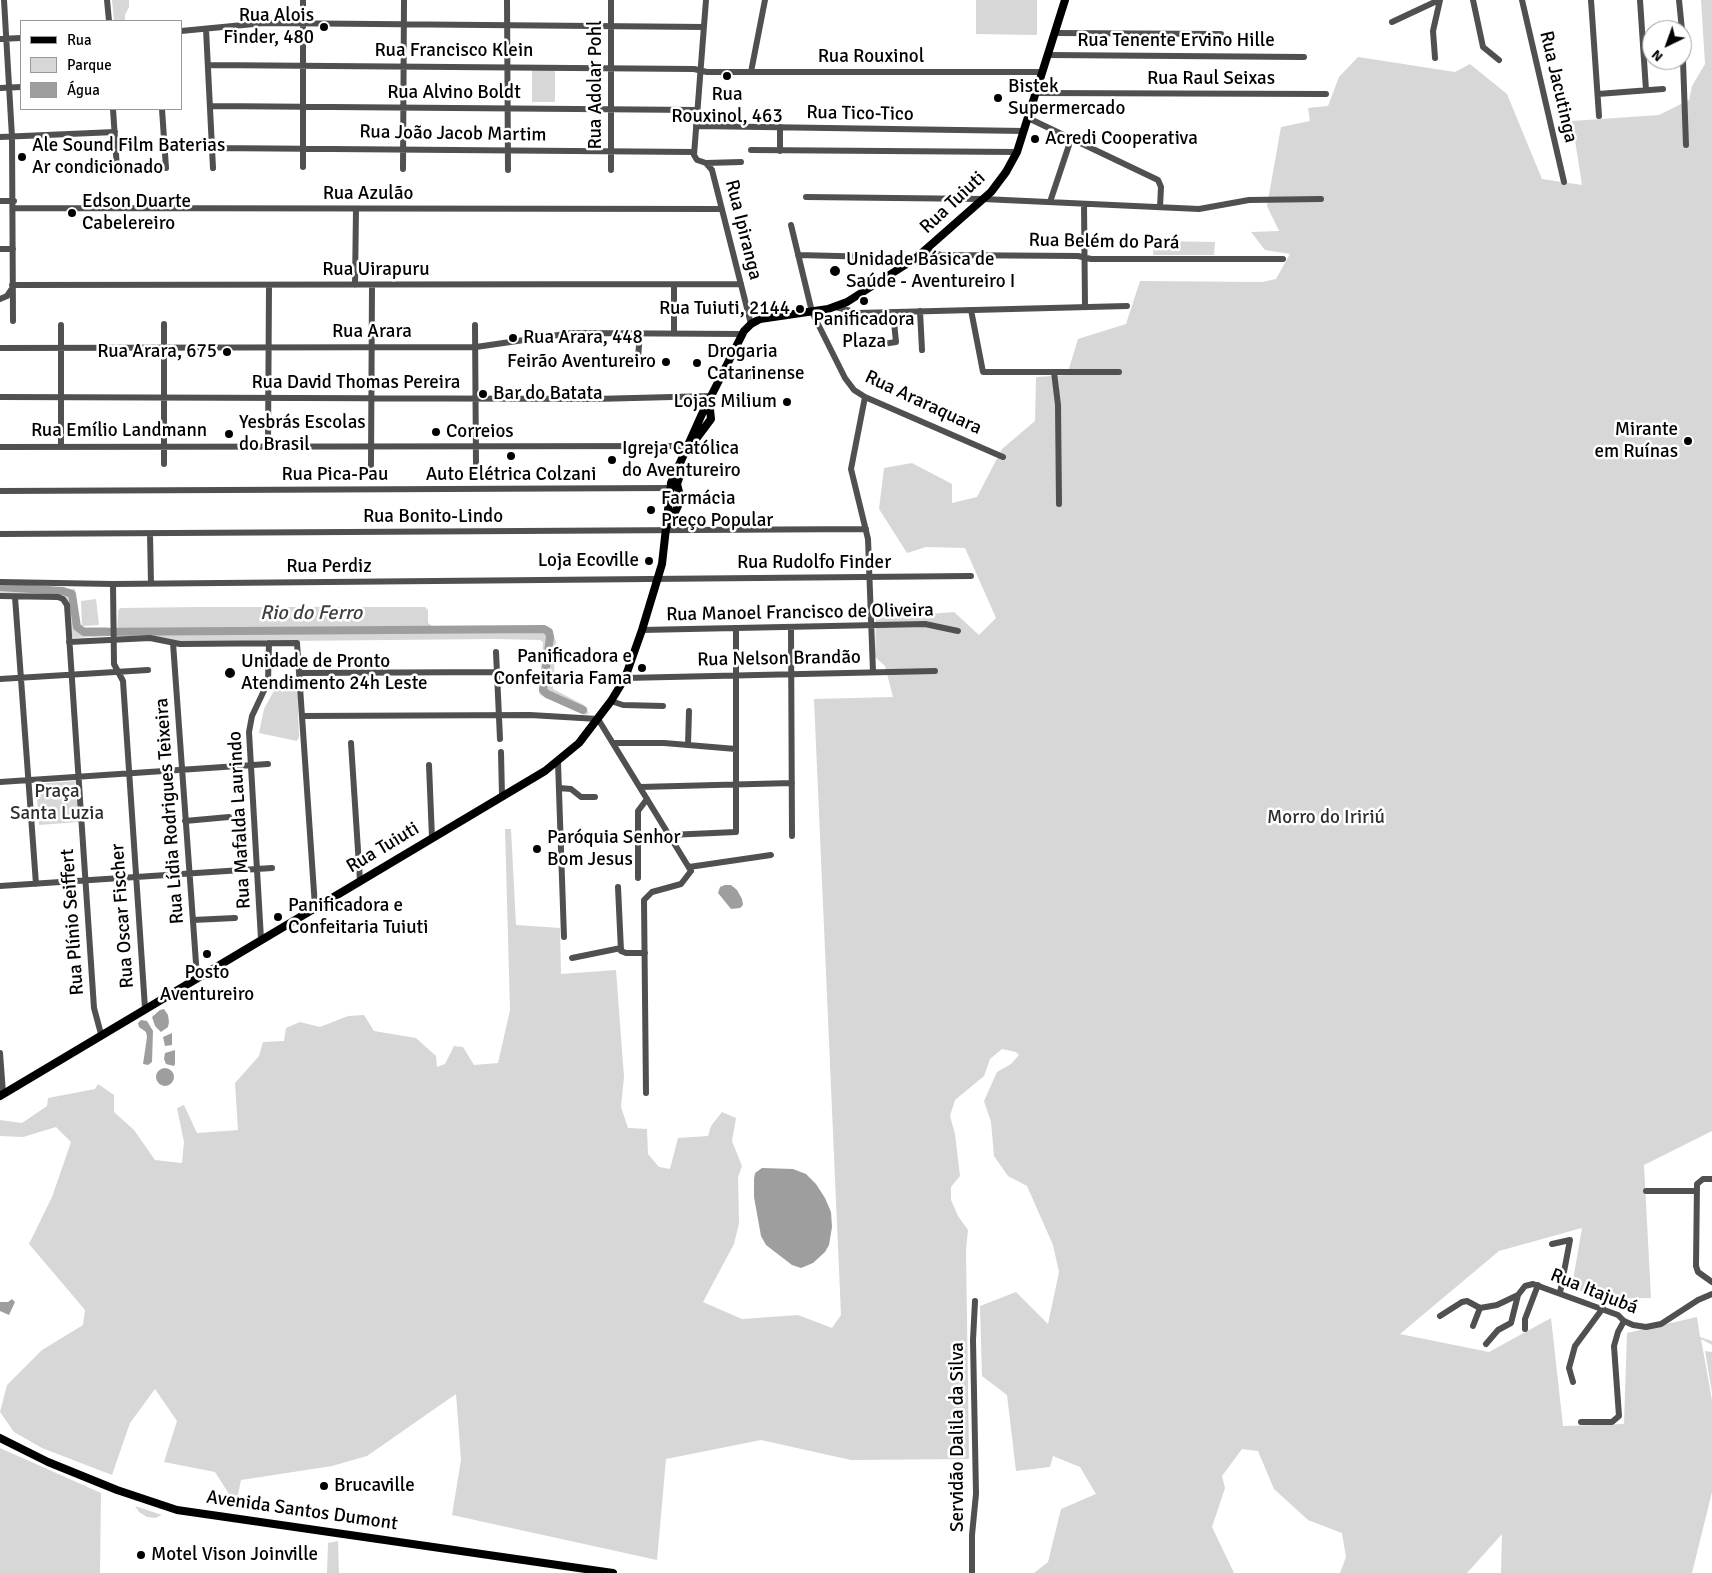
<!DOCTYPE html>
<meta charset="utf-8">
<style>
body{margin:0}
#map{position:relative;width:1712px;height:1573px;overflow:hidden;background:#fff;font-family:Signika,sans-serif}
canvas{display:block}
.legend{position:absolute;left:20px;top:20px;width:162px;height:90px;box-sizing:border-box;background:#fff;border:1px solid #999;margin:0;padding:6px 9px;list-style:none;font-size:15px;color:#000}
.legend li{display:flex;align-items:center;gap:10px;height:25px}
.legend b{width:25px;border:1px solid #999}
.north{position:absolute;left:1642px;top:20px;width:50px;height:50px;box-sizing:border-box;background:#fff;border:1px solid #999;border-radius:50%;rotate:222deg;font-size:14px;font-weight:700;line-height:20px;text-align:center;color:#000}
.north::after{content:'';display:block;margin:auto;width:18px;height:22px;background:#000;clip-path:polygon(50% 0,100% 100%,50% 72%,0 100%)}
</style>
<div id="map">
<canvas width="1712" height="1573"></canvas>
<ul class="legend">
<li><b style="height:6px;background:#000"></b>Rua</li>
<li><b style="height:14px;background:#d7d7d7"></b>Parque</li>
<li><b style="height:14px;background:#9e9e9e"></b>Água</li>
</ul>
<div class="north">N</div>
</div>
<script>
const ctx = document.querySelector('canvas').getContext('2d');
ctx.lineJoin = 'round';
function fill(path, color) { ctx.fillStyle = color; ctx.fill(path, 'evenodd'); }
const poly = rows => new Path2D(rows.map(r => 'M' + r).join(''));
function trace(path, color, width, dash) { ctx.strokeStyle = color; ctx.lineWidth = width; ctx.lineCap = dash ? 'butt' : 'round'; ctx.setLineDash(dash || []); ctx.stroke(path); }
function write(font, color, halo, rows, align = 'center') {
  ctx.font = font + ' Signika,sans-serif'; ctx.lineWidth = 5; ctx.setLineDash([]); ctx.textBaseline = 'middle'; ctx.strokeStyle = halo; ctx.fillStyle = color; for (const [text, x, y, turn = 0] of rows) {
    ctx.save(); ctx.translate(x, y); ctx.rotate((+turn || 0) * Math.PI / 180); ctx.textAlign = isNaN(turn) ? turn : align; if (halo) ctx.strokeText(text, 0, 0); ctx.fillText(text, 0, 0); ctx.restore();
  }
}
fill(poly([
 [112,0,129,0,129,7,125,15,125,21,114,21],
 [976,0,1037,0,1037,35,976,34],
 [1701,0,1712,0,1712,1131,1644,1165,1651,1298,1595,1299,1572,1286,1582,1228,1499,1251,1400,1334,1489,1352,1551,1318,1563,1426,1624,1424,1627,1333,1697,1317,1700,1337,1712,1341,1712,1345,1701,1339,1712,1400,1712,1492,1692,1573,1501,1573,1502,1534,1467,1573,1340,1573,1346,1557,1342,1533,1308,1520,1274,1489,1258,1451,1242,1449,1222,1476,1225,1488,1212,1527,1234,1573,1034,1573,1048,1562,1061,1509,1096,1494,1080,1467,1053,1456,1050,1467,1016,1471,1007,1395,982,1376,980,1306,1016,1292,1048,1324,1059,1272,1053,1245,1027,1186,1008,1176,994,1156,991,1122,984,1101,997,1072,1011,1064,1019,1055,1016,1052,1002,1049,990,1059,984,1076,955,1100,950,1116,955,1134,960,1176,951,1187,951,1200,958,1216,968,1230,966,1250,969,1459,851,1460,761,1440,666,1459,657,1560,452,1515,461,1460,456,1394,367,1456,332,1466,241,1480,236,1505,215,1472,164,1462,177,1421,155,1389,130,1423,112,1475,42,1448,14,1432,0,1412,7,1385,42,1350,83,1325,85,1310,29,1244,52,1197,71,1142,56,1127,23,1137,0,1136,0,1120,22,1123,47,1106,48,1098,95,1089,98,1084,114,1095,114,1112,134,1130,155,1160,182,1163,184,1142,177,1108,184,1105,197,1133,238,1130,235,1083,259,1056,263,1042,284,1041,286,1028,300,1022,320,1027,348,1016,364,1015,374,1031,416,1038,436,1056,437,1067,445,1064,454,1046,463,1047,474,1065,498,1063,510,1010,505,829,511,829,516,925,560,928,561,974,616,970,624,1077,621,1107,628,1128,647,1129,648,1154,659,1167,670,1169,678,1138,708,1136,711,1126,722,1112,736,1118,732,1141,742,1166,738,1177,739,1223,734,1244,703,1302,742,1319,798,1315,832,1328,841,1315,814,699,893,697,885,666,875,657,876,618,954,612,979,635,996,618,965,548,926,547,907,553,879,509,884,468,912,463,952,484,952,503,977,497,1002,449,1035,421,1036,377,1067,375,1078,339,1126,324,1140,281,1262,282,1276,279,1290,254,1265,250,1251,232,1279,231,1267,206,1281,127,1310,121,1308,108,1328,106,1339,77,1358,57,1455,72,1470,64,1507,94,1542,179,1582,185,1572,121,1659,115,1689,100,1692,86,1705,64],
 [532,70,555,70,555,102,532,102],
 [1154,241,1215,242,1214,255,1153,255],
 [0,585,75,589,79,627,107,627,111,629,111,636,74,638,71,636,69,604,65,597,0,595],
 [96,599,99,625,82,626,81,601],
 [201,607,425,607,428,610,428,623,433,627,550,628,556,641,553,689,584,705,589,713,586,715,540,695,539,692,543,642,540,640,494,639,180,642,119,638,117,636,118,611,120,608],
 [285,682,297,682,299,737,297,741,259,733,264,709,275,689],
 [75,781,79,822,39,825,36,784],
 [1705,1351,1712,1352,1712,1393],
 [0,1448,101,1493,100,1573,0,1573],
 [135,1506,162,1515,155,1518,147,1517,139,1512],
 [338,1541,339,1573,327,1573,328,1543]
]), '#d7d7d7');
fill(poly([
 [725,885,731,885,737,890,742,899,743,905,740,908,731,909,718,893,720,887],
 [164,1009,168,1015,169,1022,168,1027,161,1032,155,1026,152,1017,160,1010],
 [141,1020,147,1021,153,1031,152,1062,148,1065,143,1064,147,1037,146,1032,139,1027,138,1023],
 [172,1033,172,1045,165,1046,163,1037],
 [175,1050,175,1064,174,1066,166,1064,164,1059,165,1053],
 '156 1077a9 9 0 1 1 18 0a9 9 0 1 1-18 0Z',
 [762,1168,793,1169,806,1174,816,1184,825,1198,831,1212,832,1227,829,1245,825,1252,813,1263,801,1268,792,1265,766,1245,761,1236,754,1197,754,1179,755,1173],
 [12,1299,15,1302,9,1315,0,1311,0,1302,8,1302]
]), '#9e9e9e');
trace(poly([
 [0,587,63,591,72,594,77,627,84,632,544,629,549,632,550,637,543,690,547,694,583,710]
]), '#9e9e9e', 8);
trace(poly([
 [4,0,12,137,13,321],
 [107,0,109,21],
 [507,0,508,170],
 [611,0,611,170],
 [706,0,694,155,697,160,706,163,712,170,751,324],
 [1473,0,1483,47,1499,60],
 [1522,0,1564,182],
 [1591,0,1599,116],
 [1640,0,1646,90],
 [1679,0,1682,30],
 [1392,22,1439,0],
 [206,29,213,168],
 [181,31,264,23,704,27],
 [1682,32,1686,145],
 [1055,33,1221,34],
 [0,39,21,38],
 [1047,55,1304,57],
 [1435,58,1433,31,1440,0],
 [208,65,694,69,707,72,1041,72],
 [751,72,765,0],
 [0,88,21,87],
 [1035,93,1326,94],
 [1598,94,1663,89],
 [210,106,697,110],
 [113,109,117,169],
 [162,109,166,168],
 [1028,118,1158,180,1161,187,1160,207],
 [696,126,1024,131],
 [0,137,115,132],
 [212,148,694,152],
 [751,150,1017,152],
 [780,151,780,127],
 [706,163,741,162],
 [303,167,303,0],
 [403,169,404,0],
 [806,197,983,199,1199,209,1249,200,1321,199],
 [0,201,14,201],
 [1050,202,1071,139],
 [1084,204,1085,307],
 [14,208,722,209],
 [791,225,812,312,845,378,854,390,865,397,1003,457],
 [0,249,13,249],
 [925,251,941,255,1078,256,1091,259,1283,259],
 [798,255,916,258],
 [12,285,741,284],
 [355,285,356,209],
 [0,299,7,296,11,290],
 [836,307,858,313,1127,306],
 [971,310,983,372,1119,372],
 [920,311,922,350],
 [164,324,164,464],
 [61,325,61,446],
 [475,325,476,465],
 [674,333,674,285],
 [870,346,896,342,893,312],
 [0,348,476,347,572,333,742,334],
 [621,358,638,358,640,333],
 [1054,372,1058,405,1059,504],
 [723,373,747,377,793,372],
 [0,397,595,399,711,396],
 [865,397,851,469,868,539,873,672],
 [268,446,269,285],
 [0,447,688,446],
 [371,465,372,285],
 [0,491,669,488],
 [0,534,866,529],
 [150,534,151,583],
 [0,582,113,584,971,576],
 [113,584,114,664,123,681,145,1008],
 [0,596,58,597,63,599,67,605,94,1008,101,1034],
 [15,597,36,884],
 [791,627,792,836],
 [642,630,925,624,958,631],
 [69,642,150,638,180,644,297,643,315,907],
 [173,643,197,977],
 [496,652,500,739],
 [299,673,497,672],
 [625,678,935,671],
 [0,679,148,670],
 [611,701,623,705,663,706],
 [302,716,530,715,598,719,691,871,681,884,652,892,644,900,646,1093],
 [351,743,360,881],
 [613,743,664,743,736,749],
 [688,745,689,711],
 [501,752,502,796],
 [558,762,564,937],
 [429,765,432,838],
 [0,782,268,764],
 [640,787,792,783],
 [559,788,571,789,581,797,595,797],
 [185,821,229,817],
 [669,835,736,832,736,628],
 [689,867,771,855],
 [638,878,638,811,647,799],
 [0,886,272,868],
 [618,887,621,951,626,953,645,953],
 [193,920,235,918],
 [261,939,249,732,252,716,268,682,269,643],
 [572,958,621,948],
 [0,1053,3,1093,0,1094],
 [1712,1179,1703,1179,1697,1184,1696,1266,1698,1272,1712,1282],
 [1646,1191,1697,1191],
 [1552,1244,1570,1240,1560,1293],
 [1440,1316,1462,1302,1467,1301,1480,1308,1497,1305,1518,1295,1525,1286,1533,1284,1618,1315,1624,1321,1633,1325,1646,1327,1661,1324,1698,1300,1712,1294],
 [1473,1326,1480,1308],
 [1525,1329,1525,1319,1538,1285],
 [1486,1344,1498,1330,1511,1323,1518,1295],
 [1573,1382,1569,1368,1575,1346,1603,1308],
 [1581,1422,1612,1422,1619,1416,1614,1346,1618,1332,1624,1321],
 [972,1573,972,1535,976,1494,973,1340,975,1301]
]), '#505050', 6);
trace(poly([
 [696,439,711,419,709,400],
 [669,524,681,500,677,484,681,473],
 [0,1096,545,771,579,743,611,701,625,678,642,630,662,564,671,483,702,414,744,331,751,324,760,319,828,309,847,302,916,258,991,192,1006,172,1017,152,1065,0],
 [0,1438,48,1462,117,1490,177,1510,613,1573]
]), '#000', 8);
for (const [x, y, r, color] of [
 [324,27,5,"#000"],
 [727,76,5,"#000"],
 [998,98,5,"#000"],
 [1035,139,5,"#000"],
 [22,157,5,"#000"],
 [72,213,5,"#000"],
 [835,271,6,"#000"],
 [864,301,5,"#000"],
 [800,309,5,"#000"],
 [513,338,5,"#000"],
 [227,352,5,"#000"],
 [666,362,5,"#000"],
 [697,363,5,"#000"],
 [483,394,5,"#000"],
 [787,402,5,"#000"],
 [436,432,5,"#000"],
 [229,434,5,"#000"],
 [1688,441,5,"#000"],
 [511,456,5,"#000"],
 [612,460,5,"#000"],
 [651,510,5,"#000"],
 [649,561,5,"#000"],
 [642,668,5,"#000"],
 [230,673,6,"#000"],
 [537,849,5,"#000"],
 [278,917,5,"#000"],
 [207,954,5,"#000"],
 [324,1486,5,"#000"],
 [141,1555,5,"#000"]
]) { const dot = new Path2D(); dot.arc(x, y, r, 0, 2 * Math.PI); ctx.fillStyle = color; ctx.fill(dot); trace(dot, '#fff', 2); }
write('19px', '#000', '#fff', [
 ["Rua Alois",314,16,"right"],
 ["Finder, 480",314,38,"right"],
 ["Bistek",1008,87],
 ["Supermercado",1008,109],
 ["Rua",727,95,"center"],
 ["Rouxinol, 463",727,117,"center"],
 ["Acredi Cooperativa",1045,139],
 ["Ale Sound Film Baterias",32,146],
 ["Ar condicionado",32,168],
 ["Edson Duarte",82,202],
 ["Cabelereiro",82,224],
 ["Unidade Básica de",846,260],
 ["Saúde - Aventureiro I",846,282],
 ["Rua Tuiuti, 2144",790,309,"right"],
 ["Panificadora",864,320,"center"],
 ["Plaza",864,342,"center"],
 ["Rua Arara, 448",523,338],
 ["Rua Arara, 675",217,352,"right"],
 ["Drogaria",707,352],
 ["Catarinense",707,374],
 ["Feirão Aventureiro",656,362,"right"],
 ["Bar do Batata",493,394],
 ["Lojas Milium",777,402,"right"],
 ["Yesbrás Escolas",239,423],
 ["do Brasil",239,445],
 ["Mirante",1678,430,"right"],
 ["em Ruínas",1678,452,"right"],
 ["Correios",446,432],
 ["Igreja Católica",622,449],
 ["do Aventureiro",622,471],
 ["Auto Elétrica Colzani",511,475,"center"],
 ["Farmácia",661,499],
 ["Preço Popular",661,521],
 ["Loja Ecoville",639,561,"right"],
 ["Panificadora e",632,657,"right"],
 ["Confeitaria Fama",632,679,"right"],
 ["Unidade de Pronto",241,662],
 ["Atendimento 24h Leste",241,684],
 ["Paróquia Senhor",547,838],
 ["Bom Jesus",547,860],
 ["Panificadora e",288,906],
 ["Confeitaria Tuiuti",288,928],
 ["Posto",207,973,"center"],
 ["Aventureiro",207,995,"center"],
 ["Brucaville",334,1486],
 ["Motel Vison Joinville",151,1555]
], 'left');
write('19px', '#000', '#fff', [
 ["Rua Tenente Ervino Hille",1176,41],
 ["Rua Francisco Klein",454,51],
 ["Rua Rouxinol",871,57],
 ["Rua Raul Seixas",1211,79],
 ["Rua Adolar Pohl",596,85,-90],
 ["Rua Jacutinga",1558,87,77],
 ["Rua Alvino Boldt",454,93],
 ["Rua Tico-Tico",860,114,1],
 ["Rua João Jacob Martim",453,134,1],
 ["Rua Azulão",368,194],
 ["Rua Tuiuti",953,203,-43],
 ["Rua Ipiranga",743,230,76],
 ["Rua Belém do Pará",1104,242,1],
 ["Rua Uirapuru",376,270],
 ["Rua Arara",372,332],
 ["Rua David Thomas Pereira",356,383],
 ["Rua Araraquara",923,403,25],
 ["Rua Emílio Landmann",119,431],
 ["Rua Pica-Pau",335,475],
 ["Rua Bonito-Lindo",433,517],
 ["Rua Rudolfo Finder",814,563],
 ["Rua Perdiz",329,567],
 ["Rua Manoel Francisco de Oliveira",800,613,-1],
 ["Rua Nelson Brandão",779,659,-1],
 ["Rua Lídia Rodrigues Teixeira",170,811,-94],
 ["Rua Mafalda Laurindo",240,820,-93],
 ["Rua Tuiuti",383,848,-31],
 ["Rua Oscar Fischer",123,916,-94],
 ["Rua Plínio Seiffert",73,922,-94],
 ["Rua Itajubá",1594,1292,22],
 ["Servidão Dalila da Silva",958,1437,-90],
 ["Avenida Santos Dumont",302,1511,8]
]);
write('19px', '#2e2e2e', '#fff', [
 ["Praça",57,792],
 ["Santa Luzia",57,814],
 ["Morro do Iririú",1326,818]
]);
write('italic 20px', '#3f3f3f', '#fff', [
 ["Rio do Ferro",311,614]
]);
</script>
